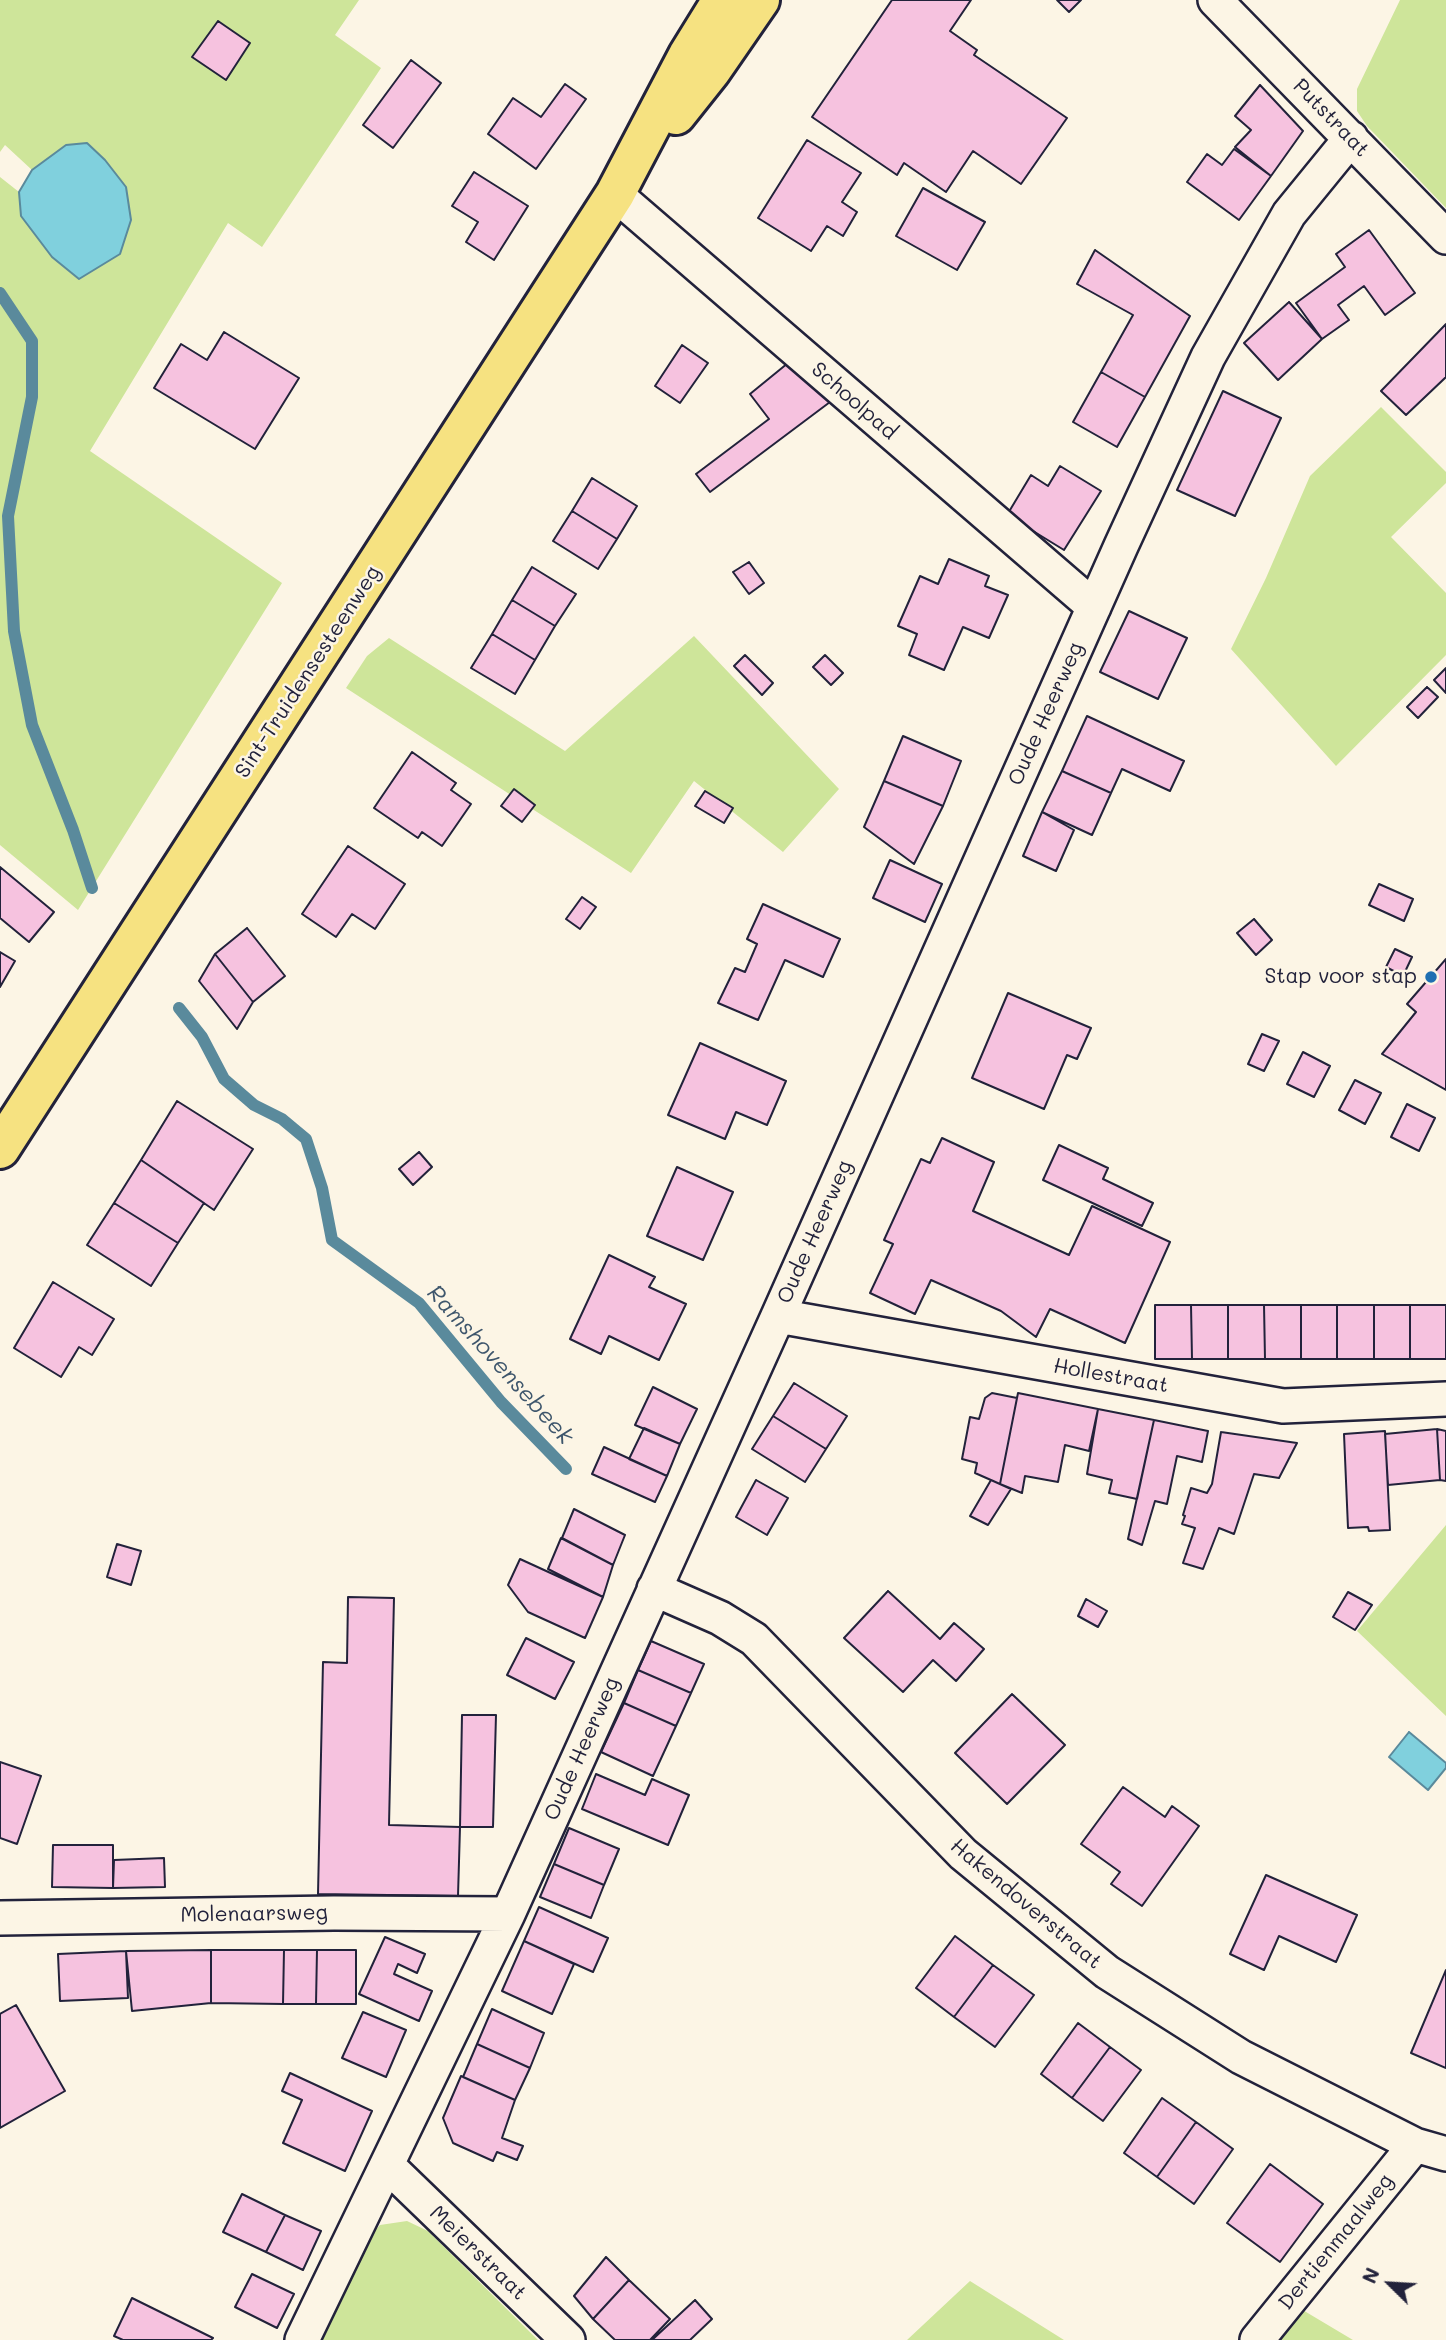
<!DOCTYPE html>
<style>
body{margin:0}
#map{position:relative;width:1446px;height:2340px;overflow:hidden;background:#fcf5e5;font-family:Mali,sans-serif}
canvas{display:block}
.north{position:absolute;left:1355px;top:2249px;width:70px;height:70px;-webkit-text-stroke:5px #fcf5e5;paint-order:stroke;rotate:294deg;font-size:19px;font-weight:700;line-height:28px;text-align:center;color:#22223b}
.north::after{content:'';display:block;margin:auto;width:24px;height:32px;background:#22223b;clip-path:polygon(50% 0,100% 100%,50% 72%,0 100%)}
</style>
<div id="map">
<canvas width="1446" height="2340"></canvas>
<div class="north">N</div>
</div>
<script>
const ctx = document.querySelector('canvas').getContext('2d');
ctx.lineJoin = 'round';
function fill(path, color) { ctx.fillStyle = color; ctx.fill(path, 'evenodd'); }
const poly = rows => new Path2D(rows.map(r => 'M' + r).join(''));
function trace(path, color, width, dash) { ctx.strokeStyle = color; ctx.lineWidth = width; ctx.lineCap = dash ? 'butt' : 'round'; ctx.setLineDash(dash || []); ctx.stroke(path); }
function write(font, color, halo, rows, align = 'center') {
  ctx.font = font + ' Mali,sans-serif'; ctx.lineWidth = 5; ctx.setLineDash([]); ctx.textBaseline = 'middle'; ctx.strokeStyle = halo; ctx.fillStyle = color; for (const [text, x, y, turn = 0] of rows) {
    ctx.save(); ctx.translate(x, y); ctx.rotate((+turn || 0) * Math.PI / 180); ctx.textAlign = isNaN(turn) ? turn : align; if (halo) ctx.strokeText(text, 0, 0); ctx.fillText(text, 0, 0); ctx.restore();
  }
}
fill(poly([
 [0,0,359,0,335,35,381,68,262,247,228,223,90,451,282,583,78,910,0,845,0,177,19,192,21,216,52,257,66,145,32,170,5,145,0,152],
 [1400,0,1446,0,1446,208,1367,126,1357,111,1357,89],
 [1381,407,1446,472,1446,483,1391,537,1446,593,1446,655,1336,766,1231,649,1266,578,1310,476],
 [694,636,839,789,783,852,694,781,631,873,346,688,367,656,389,638,565,751],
 [1446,1525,1446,1716,1357,1631],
 [407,2221,428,2231,538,2340,316,2340,363,2244,380,2225],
 [970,2281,1064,2340,907,2340],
 [1301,2309,1353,2340,1275,2340]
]), '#cee59a');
const water = poly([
 [87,143,105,160,126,187,131,220,120,254,79,279,52,257,21,216,19,192,32,170,66,145,87,143],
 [1409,1732,1446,1763,1446,1768,1428,1790,1389,1757,1409,1732]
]);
fill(water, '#80d0dd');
trace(water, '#5a8a9c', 2);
trace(poly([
 [0,293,32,341,32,397,8,516,14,631,32,725,73,830,92,888],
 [179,1008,202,1037,224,1079,254,1105,282,1119,306,1139,322,1188,332,1240,419,1303,501,1402,566,1469]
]), '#5a8a9c', 12);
const building = poly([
 [892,0,971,0,950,31,977,50,974,55,1067,118,1021,184,973,151,946,192,904,163,897,175,812,117,892,0],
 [1057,0,1081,0,1069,12,1057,0],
 [218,21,250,43,226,80,192,57,218,21],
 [411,60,441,83,393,148,363,125,411,60],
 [565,84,586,99,536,169,488,134,513,98,541,117,565,84],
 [1260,85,1303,131,1271,176,1235,147,1251,130,1235,116,1260,85],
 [807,140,861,173,842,202,857,212,843,236,827,226,811,251,758,218,807,140],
 [1234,149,1271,176,1239,220,1187,182,1207,154,1222,165,1234,149],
 [474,172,528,206,494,260,466,242,478,222,452,206,474,172],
 [923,188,985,222,957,270,896,236,923,188],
 [1369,230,1415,293,1385,315,1364,286,1338,305,1349,320,1322,339,1296,303,1345,267,1336,254,1369,230],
 [1095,250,1190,316,1145,397,1101,372,1133,315,1077,284,1095,250],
 [1289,302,1322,339,1278,380,1244,343,1289,302],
 [1446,324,1446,377,1406,415,1381,391,1446,324],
 [224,332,299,378,255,449,154,388,181,344,207,360,224,332],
 [682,345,708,363,680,403,655,386,682,345],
 [788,363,830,402,710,492,696,474,769,419,750,394,788,363],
 [1101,372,1145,397,1117,447,1073,422,1101,372],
 [1223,391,1281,418,1235,516,1177,490,1223,391],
 [1060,466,1101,491,1064,550,1007,515,1031,475,1048,486,1060,466],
 [592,478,637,506,617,539,572,511,592,478],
 [572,511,617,539,598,569,553,541,572,511],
 [949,559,989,576,985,586,1008,595,989,638,963,627,944,670,909,655,917,634,898,626,920,576,938,584,949,559],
 [749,562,764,583,749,594,733,572,749,562],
 [532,567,576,594,555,626,512,600,532,567],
 [512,600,555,626,535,660,492,634,512,600],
 [1129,611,1187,638,1158,699,1100,672,1129,611],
 [492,634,535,660,515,694,471,668,492,634],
 [745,655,773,683,762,695,734,666,745,655],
 [825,655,843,673,831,685,813,667,825,655],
 [1446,668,1446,693,1434,680,1446,668],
 [1427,687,1438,697,1418,718,1407,707,1427,687],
 [1087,716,1184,761,1170,791,1122,769,1111,793,1062,771,1087,716],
 [903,736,961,761,943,806,884,781,903,736],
 [412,752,456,783,451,790,471,804,442,846,422,832,418,838,374,808,412,752],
 [1062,771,1111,793,1092,835,1042,812,1062,771],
 [884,781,943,806,914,864,864,827,884,781],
 [514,789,535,805,522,822,501,806,514,789],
 [705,791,733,808,724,823,695,806,705,791],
 [1042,812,1074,830,1056,871,1023,856,1042,812],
 [348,846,405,884,375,929,352,914,336,937,302,914,348,846],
 [890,860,942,884,925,922,873,898,890,860],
 [0,867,54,912,29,942,0,918,0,867],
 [1379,884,1413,899,1404,921,1369,905,1379,884],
 [582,897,596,907,580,929,566,919,582,897],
 [763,904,840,939,823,977,785,960,758,1020,718,1003,735,968,745,972,757,944,747,939,763,904],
 [1254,919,1272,940,1256,955,1237,933,1254,919],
 [247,928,285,976,253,1002,215,954,247,928],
 [1395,949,1412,957,1403,976,1386,967,1395,949],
 [0,952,15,961,0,987,0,952],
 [215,954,253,1002,237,1029,199,981,215,954],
 [1446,959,1446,1090,1382,1054,1416,1012,1407,1004,1446,959],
 [1008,993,1091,1028,1077,1059,1067,1055,1044,1109,972,1078,1008,993],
 [1262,1034,1279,1041,1264,1071,1248,1064,1262,1034],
 [700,1043,786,1081,767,1125,736,1112,725,1139,668,1115,700,1043],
 [1303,1052,1330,1066,1314,1097,1287,1084,1303,1052],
 [1355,1080,1381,1093,1365,1124,1339,1110,1355,1080],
 [177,1101,253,1149,214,1210,141,1160,177,1101],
 [1407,1104,1435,1118,1419,1151,1391,1137,1407,1104],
 [942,1138,994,1162,973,1211,1069,1255,1092,1206,1170,1242,1125,1343,1050,1309,1036,1337,1001,1311,931,1280,915,1314,870,1293,893,1244,884,1240,921,1159,930,1163,942,1138],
 [1059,1145,1108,1168,1103,1179,1153,1203,1142,1226,1043,1180,1059,1145],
 [419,1152,432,1167,413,1185,399,1169,419,1152],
 [141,1160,204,1203,178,1243,114,1203,141,1160],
 [677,1167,733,1192,703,1260,647,1236,677,1167],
 [114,1203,178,1243,151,1286,87,1245,114,1203],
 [609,1255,655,1277,649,1287,686,1304,659,1360,609,1336,601,1354,570,1339,609,1255],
 [53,1282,114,1319,92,1355,79,1347,61,1377,14,1348,53,1282],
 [1155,1305,1191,1305,1192,1359,1155,1359,1155,1305],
 [1191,1305,1228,1305,1228,1359,1192,1359,1191,1305],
 [1228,1305,1264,1305,1265,1359,1228,1359,1228,1305],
 [1264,1305,1301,1305,1301,1359,1265,1359,1264,1305],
 [1301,1305,1337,1305,1337,1359,1301,1359,1301,1305],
 [1337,1305,1374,1305,1374,1359,1337,1359,1337,1305],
 [1374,1305,1410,1305,1410,1359,1374,1359,1374,1305],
 [1410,1305,1446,1305,1446,1359,1410,1359,1410,1305],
 [794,1383,847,1416,826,1449,773,1416,794,1383],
 [653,1387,697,1409,680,1444,635,1425,653,1387],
 [992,1393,1017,1398,1000,1484,975,1473,977,1463,962,1459,970,1417,979,1419,985,1398,992,1393],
 [1018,1393,1098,1409,1089,1451,1065,1445,1058,1482,1025,1476,1022,1493,1000,1484,1018,1393],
 [1098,1409,1154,1420,1137,1499,1109,1493,1112,1480,1087,1474,1098,1409],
 [773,1416,826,1449,805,1482,752,1449,773,1416],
 [1154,1420,1208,1431,1202,1462,1177,1456,1167,1504,1155,1501,1142,1545,1128,1539,1154,1420],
 [644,1428,680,1444,667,1476,629,1459,644,1428],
 [1437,1429,1440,1480,1388,1485,1385,1434,1437,1429],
 [1437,1429,1446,1431,1446,1481,1440,1480,1437,1429],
 [1385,1431,1390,1530,1369,1531,1368,1527,1348,1528,1344,1434,1385,1431],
 [1221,1432,1297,1443,1279,1478,1254,1474,1234,1534,1219,1528,1203,1569,1183,1563,1195,1528,1182,1524,1185,1516,1183,1515,1191,1488,1207,1493,1212,1484,1221,1432],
 [604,1447,667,1476,655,1502,592,1474,604,1447],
 [756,1480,788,1498,767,1535,736,1517,756,1480],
 [991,1480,1011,1489,988,1525,970,1516,991,1480],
 [574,1509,625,1535,613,1565,562,1538,574,1509],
 [561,1538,613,1565,603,1597,548,1569,561,1538],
 [117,1544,141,1551,131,1585,107,1577,117,1544],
 [520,1559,603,1597,585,1638,528,1612,508,1585,520,1559],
 [888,1591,940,1639,954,1623,984,1649,956,1681,933,1660,903,1692,844,1638,888,1591],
 [1348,1592,1372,1605,1355,1630,1333,1617,1348,1592],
 [348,1597,394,1598,389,1825,460,1827,458,1896,318,1894,323,1662,347,1663,348,1597],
 [1086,1599,1107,1611,1098,1627,1078,1616,1086,1599],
 [526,1638,574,1662,555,1699,507,1675,526,1638],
 [651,1641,704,1664,691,1693,638,1670,651,1641],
 [638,1670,691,1693,676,1726,624,1703,638,1670],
 [1012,1694,1065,1745,1007,1804,955,1753,1012,1694],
 [624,1703,676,1726,653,1776,601,1752,624,1703],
 [462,1715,496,1715,493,1827,460,1827,462,1715],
 [0,1762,41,1776,17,1844,0,1838,0,1762],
 [596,1774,645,1795,652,1779,689,1795,668,1845,582,1809,596,1774],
 [1123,1787,1165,1817,1172,1806,1199,1826,1142,1906,1111,1884,1120,1872,1081,1844,1123,1787],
 [569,1828,619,1849,604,1885,554,1864,569,1828],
 [53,1845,113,1845,113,1888,52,1887,53,1845],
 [164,1858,165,1887,113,1888,114,1860,164,1858],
 [554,1864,604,1885,591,1918,540,1897,554,1864],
 [1266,1875,1357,1915,1336,1962,1279,1936,1264,1970,1230,1954,1266,1875],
 [539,1907,608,1938,593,1972,524,1941,539,1907],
 [955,1936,993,1965,954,2017,916,1988,955,1936],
 [385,1937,425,1954,417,1973,398,1964,394,1974,432,1991,419,2021,359,1994,385,1937],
 [524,1941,574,1964,552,2014,502,1991,524,1941],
 [211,1950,211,2003,132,2011,126,1951,211,1950],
 [211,1950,284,1950,283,2004,211,2003,211,1950],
 [284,1950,317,1950,316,2004,283,2004,284,1950],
 [317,1950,356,1950,356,2004,316,2004,317,1950],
 [126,1951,128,1998,60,2001,58,1954,126,1951],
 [993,1965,1034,1995,995,2047,954,2017,993,1965],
 [1446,1970,1446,2068,1411,2053,1446,1970],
 [16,2005,65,2091,0,2128,0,2014,16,2005],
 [492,2009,544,2033,530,2068,477,2044,492,2009],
 [363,2012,406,2030,386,2077,342,2058,363,2012],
 [1078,2023,1110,2047,1072,2098,1041,2074,1078,2023],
 [477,2044,530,2068,515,2100,463,2077,477,2044],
 [1110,2047,1141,2070,1103,2121,1072,2098,1110,2047],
 [290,2073,372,2111,345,2171,283,2143,302,2100,282,2091,290,2073],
 [461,2076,515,2100,502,2138,523,2146,517,2160,497,2152,493,2161,453,2143,443,2118,461,2076],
 [1162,2098,1196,2122,1157,2177,1124,2153,1162,2098],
 [1196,2122,1233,2149,1194,2204,1157,2177,1196,2122],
 [1270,2164,1323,2204,1280,2262,1227,2223,1270,2164],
 [242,2194,285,2215,266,2252,223,2232,242,2194],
 [285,2215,321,2231,303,2270,266,2252,285,2215],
 [606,2257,629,2280,593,2319,574,2296,606,2257],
 [252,2274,294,2294,277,2328,235,2307,252,2274],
 [629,2280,670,2319,650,2340,615,2340,593,2319,629,2280],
 [132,2298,213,2338,211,2340,123,2340,114,2336,132,2298],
 [695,2300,712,2319,690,2340,652,2340,695,2300]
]);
fill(building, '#f6c2df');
trace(building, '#22223b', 2);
const street = poly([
 [1215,0,1446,237],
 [615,194,1094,607],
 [778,1316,1283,1406,1446,1399],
 [654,1589,720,1618,754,1639,963,1854,1107,1972,1241,2057,1415,2145,1446,2154],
 [0,1918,334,1913,508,1914],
 [387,2165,568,2340],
 [302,2340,508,1914,778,1316,1121,546,1208,357,1289,214,1351,138],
 [1257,2340,1415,2145]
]);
const primary = poly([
 [676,115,711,71,760,0],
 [0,1149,615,194,688,55,722,0]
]);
trace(street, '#22223b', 38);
trace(primary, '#22223b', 44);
trace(street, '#fcf5e5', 33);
trace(primary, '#f6e281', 38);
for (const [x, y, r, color] of [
 [1431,977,7,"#1f6fb2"]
]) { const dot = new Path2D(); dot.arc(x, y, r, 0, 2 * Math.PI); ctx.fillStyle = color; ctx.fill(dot); trace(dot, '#fcf5e5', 2.5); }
write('21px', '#22223b', '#fcf5e5', [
 ["Putstraat",1331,118,46],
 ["Schoolpad",854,401,41],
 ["Sint-Truidensesteenweg",308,672,-57],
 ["Oude Heerweg",1046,714,-66],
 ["Oude Heerweg",815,1232,-66],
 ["Hollestraat",1111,1376,10],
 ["Oude Heerweg",582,1749,-66],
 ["Hakendoverstraat",1026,1904,40],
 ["Molenaarsweg",254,1914,-1],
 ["Dertienmaalweg",1336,2242,-51],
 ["Meierstraat",478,2253,44]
]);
write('21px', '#22223b', '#fcf5e5', [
 ["Stap voor stap",1417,977]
], 'right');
write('italic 23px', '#3e566c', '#fcf5e5', [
 ["Ramshovensebeek",500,1365,48]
]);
</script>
